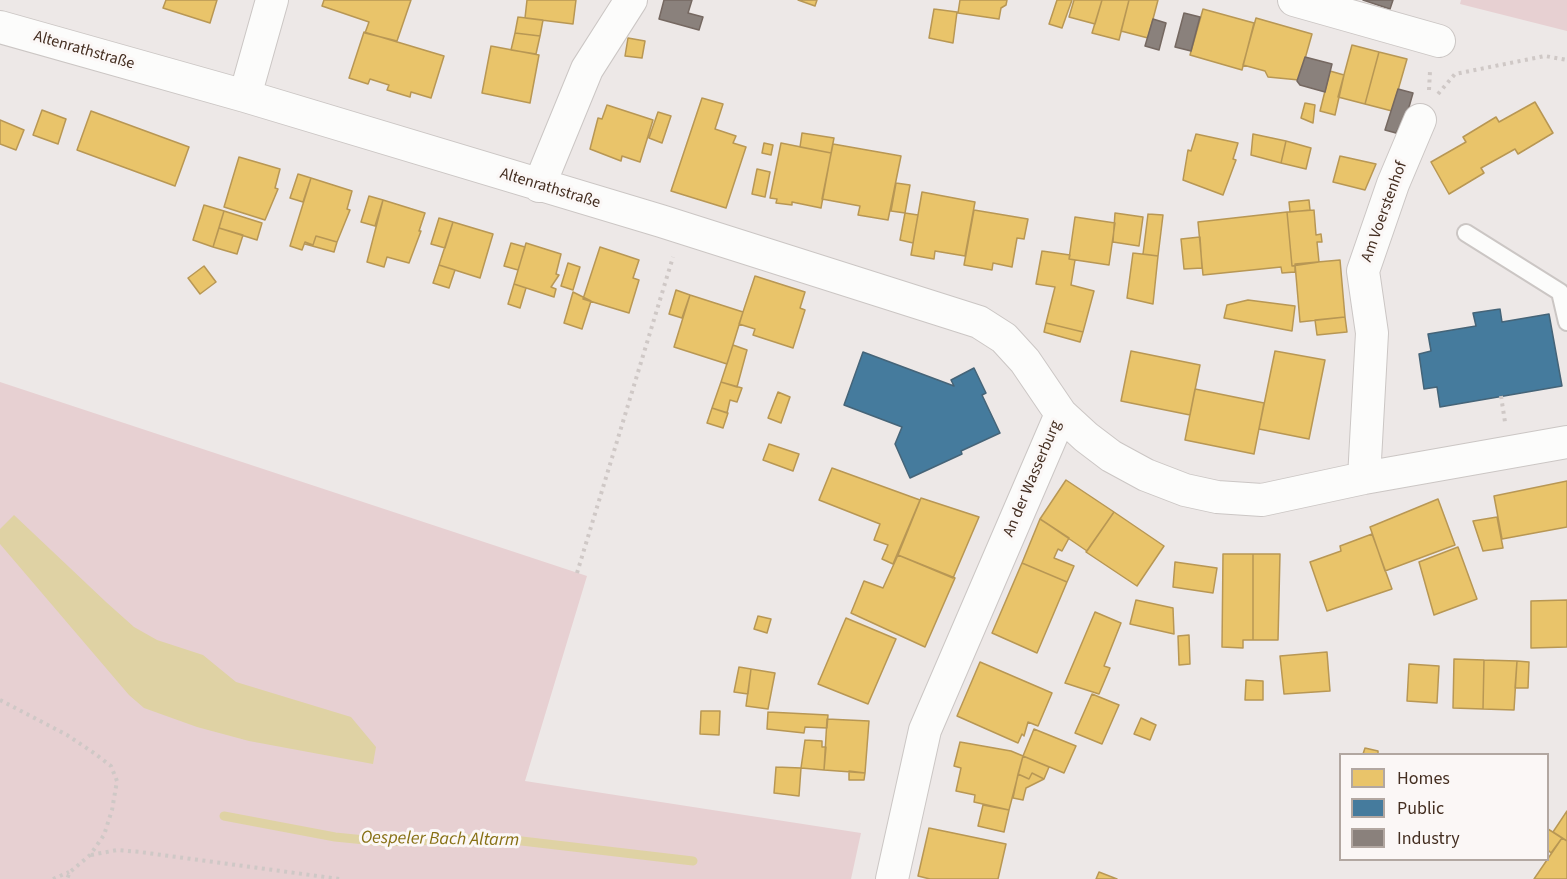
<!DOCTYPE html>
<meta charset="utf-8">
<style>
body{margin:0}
#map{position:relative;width:1567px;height:879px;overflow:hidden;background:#ede8e7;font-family:"Source Sans 3",sans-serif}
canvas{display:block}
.legend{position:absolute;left:1339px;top:753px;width:210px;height:108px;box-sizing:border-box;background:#fbf7f6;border:2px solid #b2a7a1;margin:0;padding:8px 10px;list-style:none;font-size:18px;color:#442e21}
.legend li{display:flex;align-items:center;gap:12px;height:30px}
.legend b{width:30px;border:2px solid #b2a7a1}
</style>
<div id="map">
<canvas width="1567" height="879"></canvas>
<ul class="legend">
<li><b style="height:16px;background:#e9c46a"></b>Homes</li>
<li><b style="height:16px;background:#457b9d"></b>Public</li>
<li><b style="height:16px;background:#8a817c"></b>Industry</li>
</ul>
</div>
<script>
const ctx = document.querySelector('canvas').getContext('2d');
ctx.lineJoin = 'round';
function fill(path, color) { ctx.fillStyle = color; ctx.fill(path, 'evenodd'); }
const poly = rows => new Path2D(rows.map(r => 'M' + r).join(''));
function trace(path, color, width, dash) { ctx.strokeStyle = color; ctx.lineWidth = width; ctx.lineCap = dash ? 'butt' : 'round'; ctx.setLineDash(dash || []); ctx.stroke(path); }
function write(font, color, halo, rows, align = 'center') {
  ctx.font = font + ' "Source Sans 3",sans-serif'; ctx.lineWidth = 6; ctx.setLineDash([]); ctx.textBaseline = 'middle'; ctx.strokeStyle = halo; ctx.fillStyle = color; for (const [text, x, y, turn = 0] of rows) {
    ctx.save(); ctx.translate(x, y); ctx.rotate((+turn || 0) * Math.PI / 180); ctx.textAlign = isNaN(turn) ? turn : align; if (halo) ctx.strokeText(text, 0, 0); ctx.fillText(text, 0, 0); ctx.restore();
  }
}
fill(poly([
 [1461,0,1567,0,1567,31,1460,4],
 [0,382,587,576,525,781,861,833,851,879,0,879]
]), '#e7d0d2');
fill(poly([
 [14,515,106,602,134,627,157,640,203,655,236,682,351,717,376,747,373,764,249,741,197,727,144,708,129,695,0,544,0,529]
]), '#dfd2a4');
const homes = poly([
 [166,0,217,0,210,23,163,8,166,0],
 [324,0,411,0,397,41,365,33,369,22,322,6,324,0],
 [527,0,576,0,573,24,525,18,527,0],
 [798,0,817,0,815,6,798,0],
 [960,0,1007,0,1006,5,1001,8,999,19,958,13,960,0],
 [1057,0,1072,0,1062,28,1049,24,1057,0],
 [1074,0,1102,0,1095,24,1069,17,1074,0],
 [1102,0,1129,0,1119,40,1092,33,1102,0],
 [1129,0,1158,0,1148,38,1121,31,1129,0],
 [934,9,957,12,953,43,929,38,934,9],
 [1203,9,1254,23,1242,70,1190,55,1203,9],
 [518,17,543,20,540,36,515,33,518,17],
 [1256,18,1312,34,1299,80,1268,77,1265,71,1243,65,1256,18],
 [364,32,444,56,431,98,411,92,410,97,387,90,389,85,370,79,368,84,349,78,364,32],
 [515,33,540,36,536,54,511,50,515,33],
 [628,38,645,41,642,58,625,56,628,38],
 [1352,45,1379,52,1365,104,1338,97,1352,45],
 [491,46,539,55,530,103,482,93,491,46],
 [1379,52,1407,59,1392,111,1365,104,1379,52],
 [1330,71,1344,75,1335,115,1320,111,1330,71],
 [702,98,723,104,715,129,736,136,733,143,746,147,726,208,671,191,702,98],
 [1535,102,1553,133,1518,154,1515,149,1481,168,1484,173,1449,194,1431,162,1466,142,1463,137,1496,117,1499,122,1535,102],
 [1305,103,1315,105,1313,123,1301,118,1305,103],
 [607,105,653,120,640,162,622,156,621,161,590,149,598,118,602,119,607,105],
 [42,110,66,119,58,144,33,135,42,110],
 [91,111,189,147,175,186,77,150,91,111],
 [658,112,671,116,662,143,649,138,658,112],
 [0,120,24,130,16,150,0,144,0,120],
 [802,133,834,138,831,153,800,147,802,133],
 [1196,134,1238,143,1233,159,1236,160,1223,195,1183,180,1188,150,1191,151,1196,134],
 [1253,134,1286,141,1281,163,1251,155,1253,134],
 [1286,141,1311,148,1306,169,1281,163,1286,141],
 [764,143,773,145,771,155,762,153,764,143],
 [781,143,831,153,821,208,792,202,792,205,776,203,777,199,770,198,781,143],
 [833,144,901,156,888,220,858,215,860,206,822,199,833,144],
 [1340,156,1376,164,1365,190,1333,182,1340,156],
 [239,157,280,169,275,188,278,189,265,220,224,207,239,157],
 [757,169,770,172,765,197,752,194,757,169],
 [298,174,311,178,303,202,290,198,298,174],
 [311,178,352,191,347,209,350,210,337,242,316,236,313,245,305,242,302,250,290,246,311,178],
 [896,183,910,185,905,213,891,211,896,183],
 [922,192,975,202,965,256,935,251,934,259,911,255,922,192],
 [369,196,383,200,375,226,361,222,369,196],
 [383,200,425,213,419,231,421,231,409,263,387,257,384,267,367,262,383,200],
 [1309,200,1310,210,1290,212,1289,202,1309,200],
 [204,205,224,211,213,247,193,240,204,205],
 [974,210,1028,219,1024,239,1017,238,1012,267,993,263,992,270,964,265,974,210],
 [1314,210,1316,235,1321,234,1322,242,1317,242,1319,262,1292,266,1287,212,1314,210],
 [224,211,262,223,257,240,219,228,224,211],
 [1287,212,1292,266,1295,266,1295,272,1282,273,1281,267,1203,275,1198,222,1287,212],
 [905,213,918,215,913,243,900,240,905,213],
 [1115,213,1143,217,1139,246,1113,242,1115,213],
 [1148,214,1163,215,1158,256,1143,254,1148,214],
 [1075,217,1115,223,1109,265,1069,259,1075,217],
 [439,218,453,222,445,248,431,244,439,218],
 [453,222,493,234,480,278,439,265,453,222],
 [219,228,243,235,237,254,213,247,219,228],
 [316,236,337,242,334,252,305,244,313,245,316,236],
 [1200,237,1202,268,1184,269,1181,239,1200,237],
 [511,243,525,247,518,270,504,266,511,243],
 [526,243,561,254,556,274,559,275,551,287,556,289,554,297,514,284,526,243],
 [600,247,639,260,633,278,639,280,629,313,583,299,600,247],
 [1042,251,1070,255,1069,259,1075,260,1071,285,1094,291,1083,332,1046,323,1055,287,1036,284,1042,251],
 [1133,253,1158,256,1153,304,1127,298,1133,253],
 [1340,260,1345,317,1300,322,1295,264,1340,260],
 [568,263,580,267,573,290,561,286,568,263],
 [439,265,455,270,449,288,433,283,439,265],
 [204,266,216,282,200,294,188,278,204,266],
 [755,276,805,292,800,308,805,310,793,348,753,335,755,329,739,324,755,276],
 [514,284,526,288,520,308,508,304,514,284],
 [676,290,690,295,682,318,669,314,676,290],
 [573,292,591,301,582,329,564,323,573,292],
 [690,295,743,312,727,364,674,347,690,295],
 [1248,300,1295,306,1292,331,1224,318,1227,305,1248,300],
 [1345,317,1347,332,1317,335,1315,320,1345,317],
 [1046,323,1083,332,1080,342,1044,332,1046,323],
 [733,345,747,350,737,387,721,382,733,345],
 [1131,351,1200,365,1190,415,1121,401,1131,351],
 [1275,351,1325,360,1309,439,1259,429,1275,351],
 [721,382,742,388,737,402,730,400,727,413,712,408,721,382],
 [1195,389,1264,403,1254,454,1185,440,1195,389],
 [778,392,790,397,781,423,768,418,778,392],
 [712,408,728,413,723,428,707,423,712,408],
 [769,444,799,454,793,471,763,460,769,444],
 [832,468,920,500,893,564,882,559,888,545,874,540,880,524,819,500,832,468],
 [1066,480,1114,512,1087,551,1040,519,1066,480],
 [1567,481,1567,527,1502,539,1494,496,1567,481],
 [921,498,979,517,953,578,898,555,921,498],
 [1438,499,1455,545,1385,571,1370,527,1438,499],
 [1114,512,1164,546,1137,586,1086,552,1114,512],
 [1497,517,1503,548,1483,551,1473,521,1497,517],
 [1040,519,1069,538,1062,551,1058,549,1054,558,1074,566,1067,582,1022,563,1040,519],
 [1372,534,1392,589,1327,611,1310,562,1341,551,1340,546,1372,534],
 [1458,547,1477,599,1434,615,1419,562,1458,547],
 [1223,554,1253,554,1253,640,1243,640,1243,648,1222,647,1223,554],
 [1253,554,1280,554,1278,640,1253,640,1253,554],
 [898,555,955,578,925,647,851,613,864,581,883,588,898,555],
 [1175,562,1217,568,1213,593,1173,587,1175,562],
 [1022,563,1067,582,1037,653,992,633,1022,563],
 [1136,600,1173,608,1174,634,1130,624,1136,600],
 [1567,600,1567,647,1531,648,1531,601,1567,600],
 [1095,612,1121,623,1104,666,1110,668,1099,694,1065,683,1095,612],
 [758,616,771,619,767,633,754,629,758,616],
 [846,618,896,639,868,704,818,684,846,618],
 [1189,635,1190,664,1179,665,1178,636,1189,635],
 [1327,652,1330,691,1284,694,1280,656,1327,652],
 [1454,659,1484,660,1483,709,1453,708,1454,659],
 [1484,660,1517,661,1514,710,1483,709,1484,660],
 [1517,661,1529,662,1528,688,1515,688,1517,661],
 [980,662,1052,693,1038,726,1028,722,1024,736,1022,734,1018,743,957,716,980,662],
 [1409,664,1439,666,1437,703,1407,701,1409,664],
 [739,667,751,669,748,694,734,692,739,667],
 [751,669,775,673,768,709,746,706,751,669],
 [1246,680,1263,681,1263,700,1245,700,1246,680],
 [1092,694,1119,705,1102,744,1075,733,1092,694],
 [701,711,720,711,719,735,700,734,701,711],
 [768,712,828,715,827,728,805,727,804,733,767,729,768,712],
 [1141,718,1156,725,1150,740,1134,734,1141,718],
 [827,719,869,721,865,773,824,770,827,719],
 [1034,729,1076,746,1064,773,1023,756,1034,729],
 [805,740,822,741,822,747,826,747,824,770,801,768,805,740],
 [960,742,1011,751,1023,756,1009,810,974,802,975,795,956,791,961,768,954,766,960,742],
 [1365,748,1378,751,1378,754,1363,754,1365,748],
 [1023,756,1049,767,1044,779,1032,773,1029,779,1018,774,1023,756],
 [776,767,801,768,799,796,774,793,776,767],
 [849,771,865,773,864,780,849,780,849,771],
 [1032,773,1044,779,1026,788,1023,800,1013,798,1018,774,1029,779,1032,773],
 [983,805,1009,810,1004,832,978,826,983,805],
 [1567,811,1567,841,1553,832,1567,811],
 [929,828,1006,844,998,879,930,879,918,876,929,828],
 [1548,829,1562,838,1551,853,1548,850,1548,829],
 [1562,838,1567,841,1567,879,1534,879,1562,838],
 [1099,872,1117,879,1096,879,1099,872]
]);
fill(homes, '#e9c46a');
trace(homes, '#b89754', 1.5);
const public = poly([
 [1500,309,1502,322,1549,314,1562,386,1440,407,1437,387,1424,389,1419,354,1431,351,1428,334,1476,326,1473,313,1500,309],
 [863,352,954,386,951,380,974,368,986,393,982,395,1000,433,961,451,962,454,910,478,895,444,902,427,844,405,863,352]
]);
fill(public, '#457b9d');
trace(public, '#456478', 1.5);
const industry = poly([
 [664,0,692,0,688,13,703,17,699,30,659,19,664,0],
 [1363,0,1393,0,1390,9,1363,0],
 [1184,13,1200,17,1191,51,1175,47,1184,13],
 [1153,19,1166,23,1159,50,1145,46,1153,19],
 [1305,57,1332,64,1325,92,1300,85,1297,81,1305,57],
 [1398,89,1413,93,1407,114,1396,133,1385,130,1398,89]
]);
fill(industry, '#8a817c');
trace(industry, '#756861', 1.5);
trace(poly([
 [224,816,335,837,385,842,496,838,693,861]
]), '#dfd2a4', 9);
const lane = poly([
 [1466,233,1560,292,1567,322]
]);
const street = poly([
 [1294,0,1439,41],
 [0,27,245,96,661,221,979,322,1004,338,1025,361,1061,414,1086,437,1111,456,1146,475,1185,490,1217,497,1262,500,1364,478,1567,442],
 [245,96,272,0],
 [539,186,587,69,631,0],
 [1364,478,1372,333,1363,271,1393,184,1420,120],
 [892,879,925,730,1061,414]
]);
trace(lane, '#cbc6c4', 20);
trace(street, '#cbc6c4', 34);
trace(poly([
 [1429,90,1430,71],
 [1438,94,1455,74,1545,56,1567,60],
 [1501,396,1505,422],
 [577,573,673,257],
 [0,700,67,735,94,753,111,766,117,781,112,810,104,835,90,855,70,872,67,879],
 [91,855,117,850,140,852,340,879],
 [53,879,69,872]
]), '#cfc8c6', 4, [3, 4.5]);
trace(lane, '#fcfcfb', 16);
trace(street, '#fcfcfb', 32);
write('16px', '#442e21', '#fbf7f6', [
 ["Altenrathstraße",84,51,16],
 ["Altenrathstraße",550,189,17],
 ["Am Voerstenhof",1385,212,-70],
 ["An der Wasserburg",1033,479,-67]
]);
write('italic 18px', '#877014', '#fbf7f6', [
 ["Oespeler Bach Altarm",440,840,1]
]);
</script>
